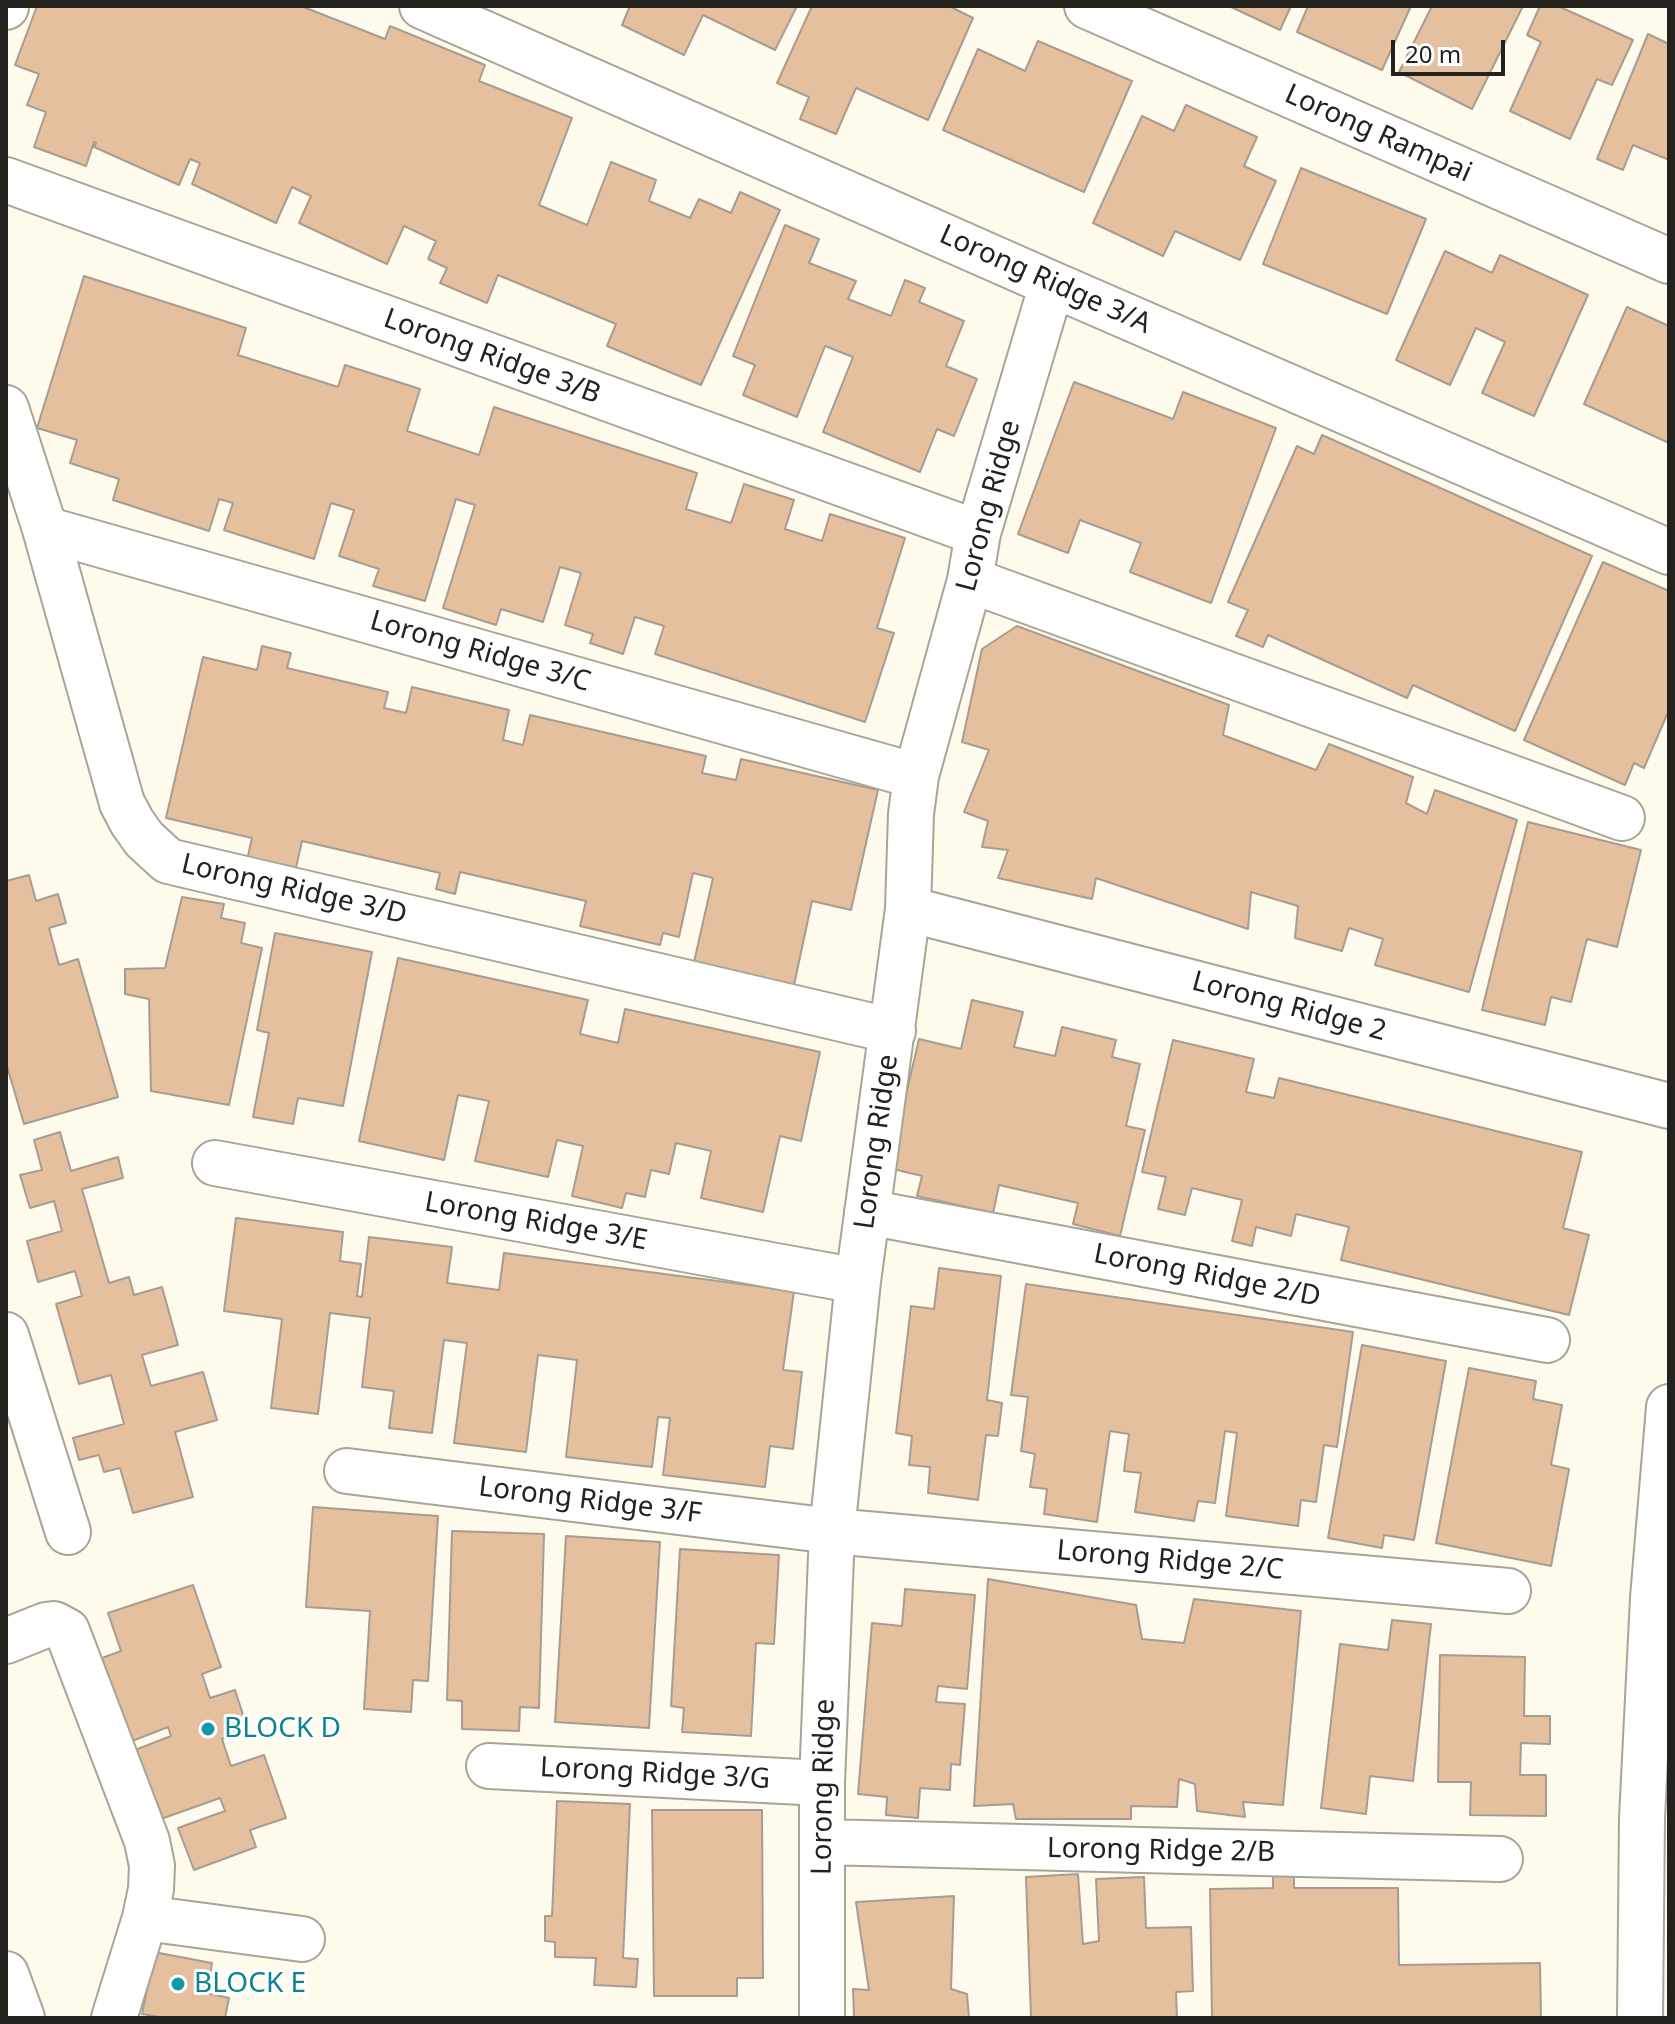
<!DOCTYPE html>
<style>
body{margin:0}
#map{position:relative;width:1675px;height:2024px;overflow:hidden;background:#fffbec;font-family:"Noto Sans",sans-serif}
canvas{display:block}
.frame{position:absolute;inset:0;border:8px solid #24221d;pointer-events:none}
.scale{position:absolute;left:1391px;top:40px;width:114px;height:36px;box-sizing:border-box;border:4px solid #24221d;border-top:0;padding-left:10px;font-size:24px;line-height:28px;white-space:nowrap;color:#24221d;-webkit-text-stroke:6px #fff;paint-order:stroke}
</style>
<div id="map">
<canvas width="1675" height="2024"></canvas>
<div class="frame"></div>
<div class="scale">20 m</div>
</div>
<script>
const ctx = document.querySelector('canvas').getContext('2d');
ctx.lineJoin = 'round';
function fill(path, color) { ctx.fillStyle = color; ctx.fill(path, 'evenodd'); }
const poly = rows => new Path2D(rows.map(r => 'M' + r).join(''));
function trace(path, color, width, dash) { ctx.strokeStyle = color; ctx.lineWidth = width; ctx.lineCap = dash ? 'butt' : 'round'; ctx.setLineDash(dash || []); ctx.stroke(path); }
function write(font, color, halo, rows, align = 'center') {
  ctx.font = font + ' "Noto Sans",sans-serif'; ctx.lineWidth = 6; ctx.setLineDash([]); ctx.textBaseline = 'middle'; ctx.strokeStyle = halo; ctx.fillStyle = color; for (const [text, x, y, turn = 0] of rows) {
    ctx.save(); ctx.translate(x, y); ctx.rotate((+turn || 0) * Math.PI / 180); ctx.textAlign = isNaN(turn) ? turn : align; if (halo) ctx.strokeText(text, 0, 0); ctx.fillText(text, 0, 0); ctx.restore();
  }
}
const building = poly([
 [37,6,301,6,385,39,390,26,485,65,479,81,572,118,539,205,587,225,611,162,656,180,649,201,690,218,699,199,731,213,740,192,780,210,701,385,607,346,616,324,498,275,487,303,440,283,447,268,428,259,436,241,404,226,387,264,299,223,311,196,292,187,276,223,192,184,200,163,190,159,179,185,94,147,96,143,94,142,86,166,34,147,46,112,27,105,39,74,15,65,37,6],
 [630,6,797,6,775,50,703,15,684,55,622,25,630,6],
 [812,6,949,6,973,18,928,120,856,88,836,134,800,119,809,97,777,83,812,6],
 [1229,6,1291,6,1280,30,1229,6],
 [1308,6,1411,6,1382,70,1297,32,1308,6],
 [1432,6,1523,6,1472,109,1399,72,1432,6],
 [1540,6,1558,6,1633,40,1612,85,1597,79,1570,139,1510,111,1541,42,1527,35,1540,6],
 [1648,34,1669,44,1669,160,1633,145,1623,170,1597,159,1648,34],
 [1038,41,1132,81,1084,192,943,130,978,49,1025,71,1038,41],
 [1186,105,1257,137,1244,166,1276,181,1240,260,1175,231,1163,256,1093,223,1142,116,1174,131,1186,105],
 [1301,168,1426,219,1387,314,1263,264,1301,168],
 [785,225,819,239,809,263,856,281,848,299,891,316,905,280,925,288,919,302,964,321,946,366,977,379,954,436,937,429,920,472,823,432,853,357,825,346,797,417,743,395,755,365,733,356,785,225],
 [1445,251,1492,273,1500,255,1588,295,1534,416,1482,393,1505,342,1476,328,1450,385,1396,360,1445,251],
 [84,276,246,328,238,355,338,387,345,365,420,389,407,431,479,455,494,407,697,473,686,509,731,523,744,484,794,500,785,529,822,541,830,514,905,538,877,628,894,633,865,722,655,654,664,626,635,617,623,654,590,643,593,634,565,625,581,573,560,567,543,622,501,609,496,625,443,608,475,505,456,499,425,601,373,586,379,569,339,556,354,510,331,503,314,559,224,530,233,503,219,499,209,531,113,500,119,479,70,463,77,440,37,428,84,276],
 [1627,307,1669,326,1669,443,1584,404,1627,307],
 [1074,382,1173,419,1183,392,1276,428,1211,603,1130,572,1141,543,1080,520,1068,553,1018,534,1074,382],
 [1322,435,1592,556,1515,731,1413,685,1407,698,1268,635,1263,647,1236,636,1248,610,1228,602,1297,446,1314,454,1322,435],
 [1603,562,1669,591,1669,710,1644,768,1634,763,1625,785,1524,740,1603,562],
 [1017,626,1229,705,1223,735,1316,770,1329,744,1413,777,1406,803,1427,814,1435,790,1517,820,1469,992,1375,965,1383,939,1349,928,1342,951,1295,938,1298,906,1251,892,1248,929,1096,878,1092,899,998,878,1008,850,982,847,988,821,964,812,989,750,962,742,982,649,1017,626],
 [262,646,291,653,287,668,388,692,384,708,406,713,412,687,509,710,503,740,523,745,530,715,706,756,702,773,736,780,741,759,878,790,851,910,812,901,794,985,694,962,713,878,693,873,679,937,663,933,660,945,580,926,586,901,460,872,455,894,436,889,440,873,302,841,295,872,247,860,252,838,166,818,203,657,257,670,262,646],
 [1528,822,1641,850,1617,947,1587,939,1571,1002,1551,997,1545,1025,1482,1010,1528,822],
 [29,875,36,901,58,894,66,923,49,928,59,965,78,959,118,1097,24,1124,6,1063,6,881,29,875],
 [182,897,224,904,221,918,245,923,241,943,262,948,229,1105,151,1091,149,999,125,994,125,969,165,968,182,897],
 [275,933,372,952,343,1106,298,1098,293,1124,253,1117,269,1033,257,1030,275,933],
 [398,958,588,1000,580,1034,618,1043,625,1009,820,1052,801,1141,780,1136,763,1212,701,1198,711,1151,676,1143,669,1174,651,1170,645,1197,626,1193,622,1208,572,1196,583,1146,557,1140,548,1177,475,1161,489,1101,458,1095,444,1160,359,1141,398,958],
 [972,1000,1023,1012,1014,1047,1055,1056,1062,1027,1116,1040,1112,1057,1140,1064,1126,1126,1145,1130,1120,1236,1073,1224,1078,1203,999,1185,993,1213,917,1196,922,1176,889,1168,919,1039,961,1049,972,1000],
 [1173,1040,1254,1059,1246,1092,1274,1098,1279,1078,1582,1152,1563,1228,1589,1235,1569,1315,1341,1260,1349,1227,1296,1214,1291,1236,1256,1227,1252,1246,1232,1241,1242,1200,1192,1188,1185,1215,1158,1209,1166,1177,1142,1172,1173,1040],
 [60,1132,71,1171,118,1157,123,1178,82,1189,109,1283,129,1277,134,1295,162,1287,178,1345,142,1355,151,1386,203,1372,217,1420,175,1432,193,1497,133,1513,120,1468,104,1472,99,1455,79,1460,73,1438,124,1424,111,1375,79,1384,56,1304,82,1296,75,1271,38,1282,27,1241,62,1231,54,1201,30,1208,20,1175,42,1170,34,1140,60,1132],
 [236,1218,343,1232,340,1261,361,1264,357,1296,362,1297,369,1237,452,1247,447,1283,499,1290,504,1253,794,1291,783,1370,802,1372,793,1449,770,1446,765,1487,663,1475,670,1418,658,1417,652,1467,566,1457,577,1360,538,1355,526,1452,454,1443,467,1343,444,1340,432,1433,389,1428,394,1391,362,1387,370,1318,330,1313,318,1414,271,1408,282,1319,224,1311,236,1218],
 [939,1268,1001,1276,987,1400,1002,1403,998,1436,986,1435,978,1500,928,1493,930,1467,909,1465,912,1436,896,1433,911,1306,934,1309,939,1268],
 [1026,1284,1353,1332,1337,1447,1324,1445,1316,1502,1301,1500,1298,1526,1226,1516,1237,1433,1225,1431,1215,1503,1198,1501,1194,1521,1135,1512,1141,1473,1124,1471,1129,1434,1110,1431,1097,1522,1044,1514,1047,1489,1030,1487,1035,1454,1021,1451,1028,1397,1011,1395,1026,1284],
 [1362,1345,1446,1361,1414,1540,1384,1535,1382,1548,1328,1538,1362,1345],
 [1469,1368,1536,1381,1533,1399,1562,1405,1551,1465,1569,1469,1551,1566,1436,1543,1469,1368],
 [313,1507,438,1516,428,1681,413,1680,411,1712,364,1709,370,1611,306,1607,313,1507],
 [452,1531,544,1534,539,1708,520,1707,519,1731,462,1729,462,1701,447,1700,452,1531],
 [566,1536,660,1542,649,1728,555,1722,566,1536],
 [680,1549,779,1555,774,1644,756,1643,751,1736,682,1732,684,1708,671,1706,680,1549],
 [988,1579,1136,1605,1142,1639,1184,1643,1194,1599,1301,1611,1283,1805,1243,1802,1245,1817,1197,1811,1195,1784,1179,1779,1177,1807,1131,1806,1131,1819,1016,1819,1013,1804,974,1806,988,1579],
 [193,1585,221,1667,202,1674,210,1698,235,1690,248,1730,222,1739,231,1766,264,1755,286,1818,250,1830,256,1847,194,1870,178,1828,225,1811,220,1798,161,1819,135,1750,171,1736,168,1727,132,1741,102,1658,121,1651,108,1613,193,1585],
 [905,1589,975,1595,967,1689,938,1686,936,1702,965,1704,960,1765,951,1764,950,1790,920,1788,918,1818,886,1815,887,1797,858,1794,872,1623,902,1626,905,1589],
 [1392,1620,1431,1624,1413,1781,1370,1776,1366,1814,1321,1808,1340,1644,1388,1650,1392,1620],
 [1440,1655,1525,1657,1524,1716,1550,1716,1550,1744,1521,1743,1520,1775,1546,1775,1546,1816,1470,1815,1471,1782,1438,1782,1440,1655],
 [557,1801,630,1804,623,1958,638,1959,636,1987,594,1985,596,1958,555,1957,555,1942,545,1941,545,1916,552,1916,557,1801],
 [652,1810,762,1810,763,1978,737,1978,737,1996,654,1996,652,1810],
 [1273,1871,1294,1871,1294,1888,1398,1888,1399,1965,1540,1963,1541,2018,1212,2018,1210,1889,1273,1888,1273,1871],
 [1078,1874,1083,1944,1099,1941,1096,1879,1144,1877,1146,1928,1191,1927,1193,1991,1176,1992,1177,2018,1031,2018,1026,1877,1078,1874],
 [954,1896,951,1989,967,1994,969,2018,854,2018,853,1989,869,1990,856,1902,954,1896],
 [138,1949,212,1963,207,1993,229,1998,225,2018,165,2018,142,2014,150,1975,138,1949]
]);
fill(building, '#e4c09e');
trace(building, '#a89c92', 2);
const minor = poly([
 [422,6,1052,284,1669,552],
 [1087,6,1669,261],
 [6,7,6,6],
 [6,180,978,533],
 [6,408,45,529,122,803,132,822,144,839,168,861,893,1031],
 [45,529,916,776],
 [970,580,1622,818],
 [908,909,1669,1106],
 [215,1163,858,1281],
 [867,1212,1547,1340],
 [6,1335,68,1532],
 [347,1471,832,1531,1508,1591],
 [6,1641,46,1625,54,1624,67,1631,147,1841,152,1866,151,1889,145,1918,114,2018],
 [489,1766,822,1783],
 [823,1842,1500,1859],
 [145,1918,302,1939],
 [6,1974,22,2018],
 [822,2018,822,1783,832,1531,858,1281,908,909,911,814,916,776,970,580,978,533,1052,284],
 [1640,2018,1642,1818,1653,1598,1669,1407]
]);
trace(minor, '#a8a496', 48);
trace(minor, '#fff', 44);
for (const [x, y, r, color] of [
 [208,1729,8,"#0f9aa8"],
 [178,1984,8,"#0f9aa8"]
]) { const dot = new Path2D(); dot.arc(x, y, r, 0, 2 * Math.PI); ctx.fillStyle = color; ctx.fill(dot); trace(dot, '#fff', 3); }
write('28px', '#24221d', '#fff', [
 ["Lorong Rampai",1378,134,24],
 ["Lorong Ridge 3/A",1045,280,24],
 ["Lorong Ridge 3/B",492,357,20],
 ["Lorong Ridge",989,506,-75],
 ["Lorong Ridge 3/C",480,652,16],
 ["Lorong Ridge 3/D",294,890,13],
 ["Lorong Ridge 2",1289,1007,15],
 ["Lorong Ridge",877,1142,-82],
 ["Lorong Ridge 3/E",536,1222,10],
 ["Lorong Ridge 2/D",1207,1276,11],
 ["Lorong Ridge 3/F",590,1501,7],
 ["Lorong Ridge 2/C",1170,1561,5],
 ["Lorong Ridge 3/G",655,1774,3],
 ["Lorong Ridge",824,1787,-89],
 ["Lorong Ridge 2/B",1161,1851,1]
]);
write('28px', '#0d838f', '#fff', [
 ["BLOCK D",224,1729],
 ["BLOCK E",194,1984]
], 'left');
</script>
